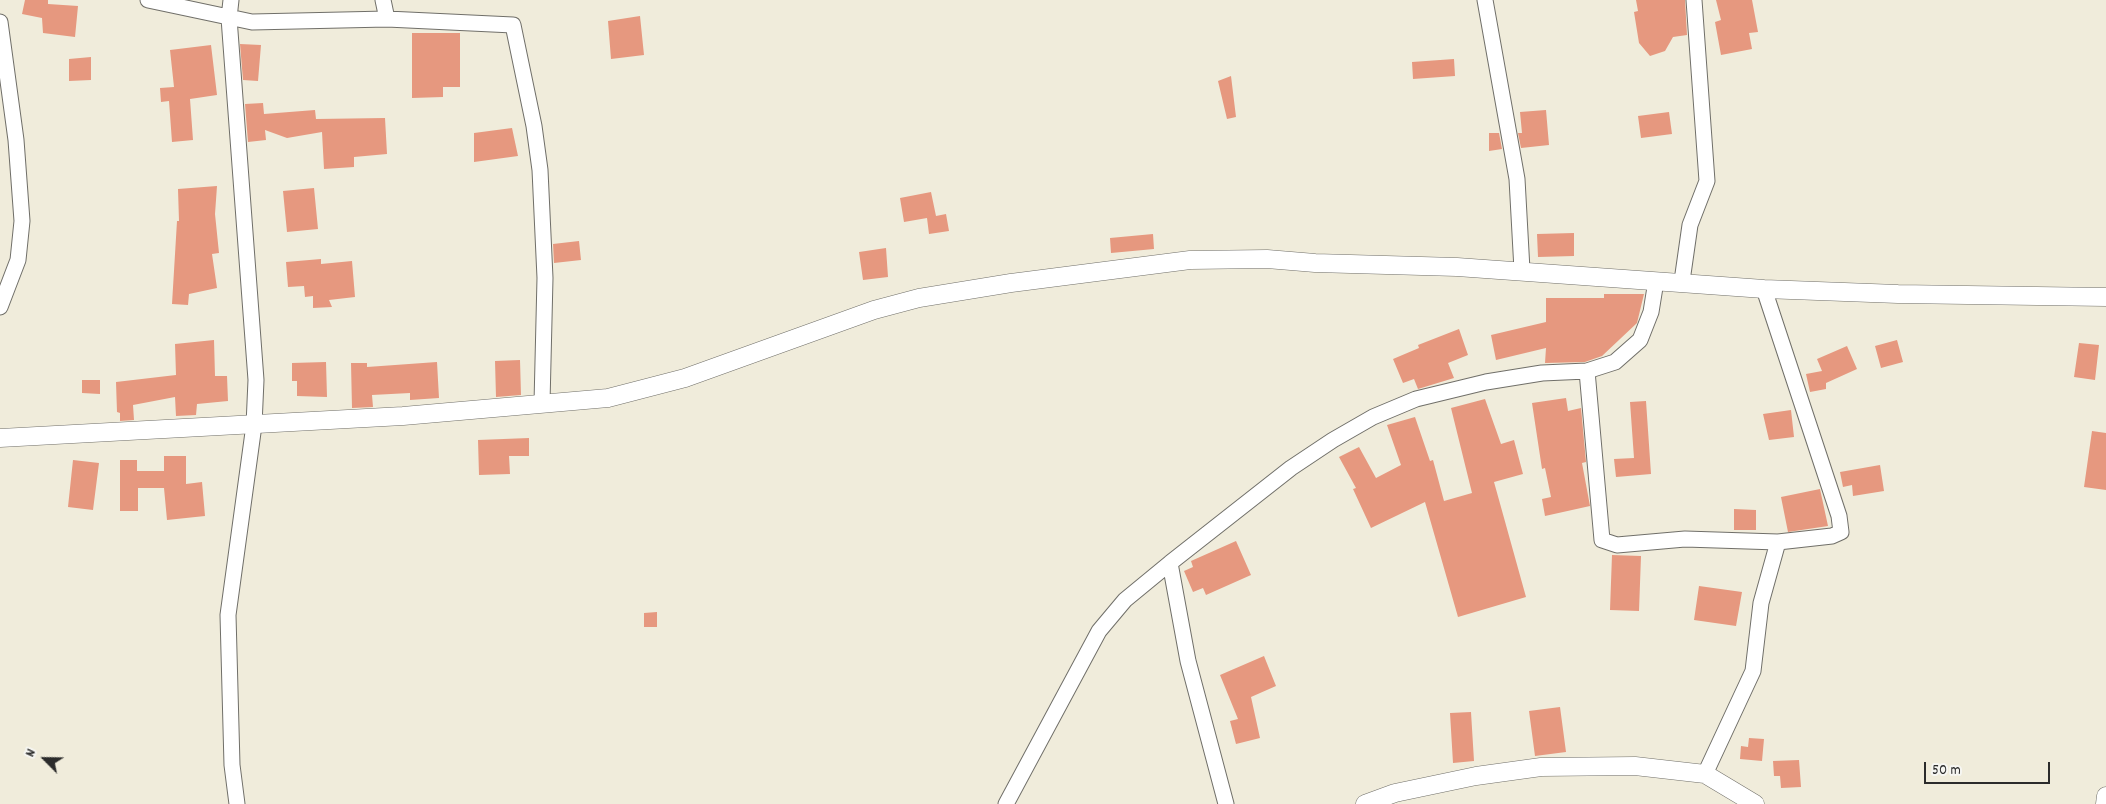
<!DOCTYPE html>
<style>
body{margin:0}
#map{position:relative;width:2106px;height:804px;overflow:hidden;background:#f0ecdb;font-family:Dekko,sans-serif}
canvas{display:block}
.north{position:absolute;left:20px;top:734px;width:50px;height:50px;-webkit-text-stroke:4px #f6f6f2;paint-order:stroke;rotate:293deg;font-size:14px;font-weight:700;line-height:20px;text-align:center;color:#2b2b2b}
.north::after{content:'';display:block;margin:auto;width:18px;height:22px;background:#2b2b2b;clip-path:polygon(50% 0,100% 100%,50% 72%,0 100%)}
.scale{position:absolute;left:1924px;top:762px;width:126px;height:22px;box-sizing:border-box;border:2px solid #2b2b2b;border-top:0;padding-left:6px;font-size:15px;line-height:18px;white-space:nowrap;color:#2b2b2b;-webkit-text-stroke:4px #f6f6f2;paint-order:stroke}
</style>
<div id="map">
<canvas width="2106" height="804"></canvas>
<div class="north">N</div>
<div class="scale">50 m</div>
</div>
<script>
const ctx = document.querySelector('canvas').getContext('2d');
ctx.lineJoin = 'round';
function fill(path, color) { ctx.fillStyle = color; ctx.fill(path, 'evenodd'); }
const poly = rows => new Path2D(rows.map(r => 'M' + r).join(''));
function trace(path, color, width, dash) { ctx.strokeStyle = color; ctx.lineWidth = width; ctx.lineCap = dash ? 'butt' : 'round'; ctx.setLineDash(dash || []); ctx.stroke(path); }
fill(poly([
 [25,0,48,0,48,4,78,6,75,37,43,33,42,18,22,14],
 [1636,0,1685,0,1687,35,1673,37,1665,51,1650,56,1639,43,1634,12,1638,11],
 [1716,0,1752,0,1758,32,1749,33,1752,49,1721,55,1715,22,1721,20],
 [640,16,644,55,611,59,608,21],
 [412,33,460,33,460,87,443,87,443,97,412,98],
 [240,44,261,45,258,81,243,80],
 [211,45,217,95,190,99,193,140,172,142,169,101,161,102,160,88,174,87,170,50],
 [91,57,91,80,69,81,69,59],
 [1454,59,1455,76,1413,79,1412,62],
 [1231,76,1236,117,1227,119,1218,81],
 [263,103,264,114,315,110,316,119,385,118,387,154,354,157,354,167,324,169,322,132,287,138,265,130,266,140,248,142,245,104],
 [1546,110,1549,145,1521,148,1518,133,1522,133,1520,112],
 [1669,112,1672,134,1641,138,1638,116],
 [512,128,518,156,474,162,474,133],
 [1489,133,1499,133,1502,149,1489,151],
 [217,186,215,214,219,253,212,254,217,288,189,294,188,305,172,304,177,221,179,221,178,189],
 [314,188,318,229,287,232,283,191],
 [931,192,936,216,946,214,949,231,929,234,927,218,904,222,900,198],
 [1574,233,1574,256,1538,257,1537,234],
 [1153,234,1154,249,1111,253,1110,238],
 [579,241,581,260,554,263,553,244],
 [886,248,888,277,863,280,859,252],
 [321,259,321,264,352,261,355,297,329,300,332,307,313,308,313,296,305,297,304,286,288,287,286,262],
 [1604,294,1644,294,1637,323,1602,356,1585,362,1545,363,1546,348,1496,360,1491,335,1546,322,1546,298,1604,298],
 [1459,329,1468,355,1448,363,1454,378,1418,389,1414,379,1403,383,1393,359,1419,348,1418,345],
 [214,340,215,376,227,376,228,401,197,404,196,415,176,416,175,397,133,405,134,420,120,421,120,413,117,412,116,382,176,375,175,344],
 [1897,340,1903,362,1881,368,1875,346],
 [2079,343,2099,345,2095,380,2074,377],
 [1847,346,1857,369,1826,383,1826,389,1810,392,1806,374,1822,371,1817,359],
 [520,360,521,395,496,397,495,361],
 [326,362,327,397,297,396,297,381,292,381,292,363],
 [437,362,439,398,410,400,410,393,372,395,373,407,352,408,351,363,367,363,367,367],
 [82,380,100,380,100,394,82,393],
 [1566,398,1568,411,1581,408,1586,462,1582,463,1590,506,1545,516,1542,499,1551,497,1545,468,1542,469,1532,403],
 [1485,399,1501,444,1514,440,1523,474,1494,482,1526,597,1458,617,1425,502,1371,528,1353,489,1356,488,1339,457,1359,447,1376,478,1401,465,1387,425,1415,417,1430,461,1433,460,1444,501,1472,493,1451,408],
 [1646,401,1651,474,1616,477,1614,459,1634,458,1630,402],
 [1791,410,1794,437,1769,440,1763,414],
 [2092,431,2106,433,2106,490,2084,487],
 [529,438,529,456,509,456,510,474,479,475,478,440],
 [164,456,186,456,186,484,202,482,205,516,167,520,164,488,138,488,138,511,120,511,120,460,137,460,137,471,164,471],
 [73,460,99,463,93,510,68,507],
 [1880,465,1884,491,1853,496,1852,485,1843,487,1840,472],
 [1820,489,1828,526,1788,532,1781,497],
 [1734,509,1756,510,1756,530,1734,530],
 [1236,541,1251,575,1206,595,1203,588,1193,592,1184,571,1193,567,1191,561],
 [1612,555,1641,556,1639,611,1610,610],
 [1699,586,1742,592,1736,626,1694,620],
 [657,612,657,627,644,627,644,613],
 [1264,656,1276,686,1251,697,1260,738,1236,744,1230,721,1238,719,1220,675],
 [1560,707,1566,752,1535,756,1529,711],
 [1471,712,1474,761,1453,763,1450,713],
 [1749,738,1764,739,1762,761,1740,759,1741,746,1748,747],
 [1799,760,1801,787,1781,788,1780,776,1774,776,1773,761]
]), '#e6987f');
const minor = poly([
 [148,0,252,22,387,19,513,25,534,126,540,170,545,278,542,403],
 [231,0,229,18,256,380,254,425,228,615,232,765,237,804],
 [383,0,387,19],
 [1485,0,1517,179,1522,270],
 [0,22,16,140,22,221,18,260,0,307],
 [1682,281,1690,225,1707,181,1694,0],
 [1587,371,1602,540,1617,545,1685,539,1778,542,1832,536,1841,532,1839,516,1764,289],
 [1170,563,1188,661,1226,804],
 [1705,774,1753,671,1761,603,1778,542],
 [1006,804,1099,631,1125,600,1170,563,1291,468,1333,440,1373,417,1416,399,1486,382,1542,373,1587,371,1615,362,1640,340,1651,312,1656,281]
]);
const tertiary = poly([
 [0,438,403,416,608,398,685,378,874,310,919,298,1011,283,1190,260,1267,259,1315,263,1457,267,1764,289,1898,294,2106,297],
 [1365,804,1395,793,1476,776,1541,767,1635,766,1705,774,1755,804],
 [2105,804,2106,796]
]);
trace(minor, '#706f69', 17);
trace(tertiary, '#706f69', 19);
trace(minor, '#fff', 15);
trace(tertiary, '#fff', 18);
</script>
